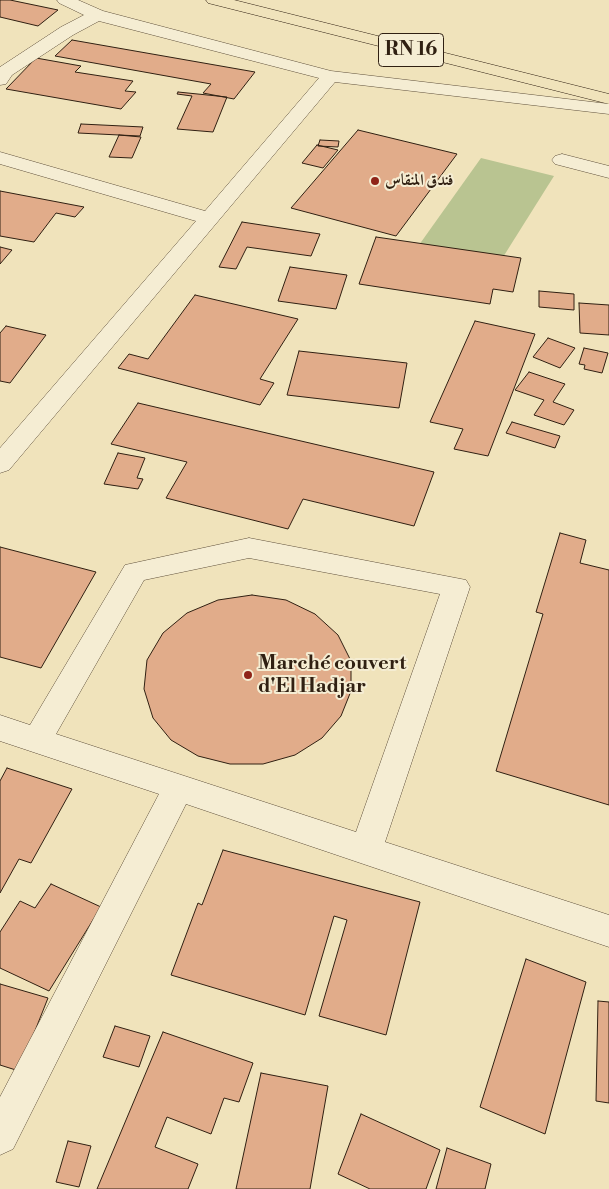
<!DOCTYPE html>
<meta charset="utf-8">
<style>
body{margin:0}
canvas{display:block;background:#f0e3bb}
</style>
<canvas width="609" height="1189"></canvas>
<script>
const ctx = document.querySelector('canvas').getContext('2d');
ctx.lineJoin = 'round';
function fill(path, color) { ctx.fillStyle = color; ctx.fill(path, 'evenodd'); }
const poly = rows => new Path2D(rows.map(r => 'M' + r).join(''));
function trace(path, color, width, dash) { ctx.strokeStyle = color; ctx.lineWidth = width; ctx.lineCap = dash ? 'butt' : 'round'; ctx.setLineDash(dash || []); ctx.stroke(path); }
function write(font, color, halo, rows, align = 'center') {
  ctx.font = font + ' "Libre Bodoni",Amiri,serif'; ctx.lineWidth = 4; ctx.setLineDash([]); ctx.textBaseline = 'middle'; ctx.strokeStyle = halo; ctx.fillStyle = color; for (const [text, x, y, turn = 0] of rows) {
    ctx.save(); ctx.translate(x, y); ctx.rotate((+turn || 0) * Math.PI / 180); ctx.textAlign = isNaN(turn) ? turn : align; if (halo) ctx.strokeText(text, 0, 0); ctx.fillText(text, 0, 0); ctx.restore();
  }
}
fill(poly([
 [481,158,554,176,488,281,409,259]
]), '#b9c491');
const building = poly([
 [0,0,10,0,58,10,38,26,0,17,0,0],
 [72,40,255,72,234,99,203,93,211,84,55,56,72,40],
 [36,58,81,66,75,72,133,81,125,91,136,92,121,109,6,89,36,58],
 [178,92,227,97,213,132,177,129,192,96,177,94,178,92],
 [81,124,143,127,140,136,78,133,81,124],
 [358,130,457,154,396,236,291,208,358,130],
 [119,135,141,137,132,158,109,157,119,135],
 [320,140,339,141,338,147,318,146,320,140],
 [317,145,338,150,323,168,302,163,317,145],
 [0,191,84,207,75,217,56,213,34,242,0,236,0,191],
 [242,222,320,234,311,256,247,247,236,269,219,267,242,222],
 [376,237,521,258,513,292,493,289,490,304,359,284,376,237],
 [0,247,12,250,0,264,0,247],
 [290,267,347,275,336,309,278,301,290,267],
 [539,291,574,294,574,310,539,307,539,291],
 [195,295,298,319,260,379,274,383,260,405,118,368,129,354,148,359,195,295],
 [579,303,609,305,609,335,580,333,579,303],
 [475,321,535,334,488,456,454,449,463,429,430,422,475,321],
 [6,326,46,335,10,383,0,381,0,333,6,326],
 [548,338,575,348,560,368,533,357,548,338],
 [584,348,608,353,602,373,584,369,585,365,579,364,584,348],
 [299,351,407,363,399,408,287,395,299,351],
 [529,372,565,384,553,402,574,410,564,425,534,415,544,400,515,390,529,372],
 [138,403,434,472,414,526,303,499,288,529,166,498,187,462,111,444,138,403],
 [512,422,560,436,555,448,506,433,512,422],
 [118,453,145,458,137,478,143,479,138,489,104,484,118,453],
 [560,533,586,540,580,563,609,570,609,805,496,771,543,614,536,612,560,533],
 [0,547,96,572,41,668,0,657,0,547],
 [252,595,286,600,315,614,338,635,351,661,351,691,341,716,322,738,295,755,263,764,230,764,198,756,171,740,153,718,144,689,147,660,163,633,187,613,218,600,252,595],
 [7,768,72,789,31,863,19,859,0,893,0,781,7,768],
 [223,850,420,902,386,1035,319,1016,347,920,334,916,305,1015,171,975,198,903,202,905,223,850],
 [51,884,101,907,49,991,0,968,0,932,20,901,35,908,51,884],
 [526,959,586,982,545,1134,480,1107,526,959],
 [0,984,48,998,19,1071,0,1065,0,984],
 [598,1001,609,1002,609,1103,596,1101,598,1001],
 [115,1026,150,1036,139,1067,103,1057,115,1026],
 [163,1032,253,1063,239,1102,224,1098,211,1134,167,1117,155,1147,198,1164,188,1189,97,1189,163,1032],
 [261,1073,328,1086,310,1189,236,1189,261,1073],
 [361,1114,440,1150,426,1189,370,1189,338,1174,361,1114],
 [68,1141,91,1146,79,1187,56,1182,68,1141],
 [447,1148,491,1164,485,1189,436,1189,447,1148]
]);
fill(building, '#e1ac8a');
trace(building, '#302012', 1);
const street = poly([
 [57,0,78,0,103,11,331,71,609,104,609,114,335,82,9,470,0,473,0,448,196,221,0,164,0,152,205,211,319,78,99,21,73,35,12,75,6,84,0,85,0,67,61,27,84,15,59,3,57,0],
 [562,154,609,166,609,178,555,164,552,160,555,156,562,154],
 [249,538,466,580,470,587,385,842,609,915,609,947,186,804,13,1149,0,1155,0,1097,159,794,0,741,0,715,30,725,125,565,249,538],
 [249,558,440,594,356,832,56,734,144,580,249,558]
]);
const highway = poly([
 [206,0,234,0,609,94,609,104,208,3,206,0]
]);
trace(street, '#60513c', 1);
trace(highway, '#302012', 1);
fill(street, '#f5edd3');
fill(highway, '#f0e3bb');
for (const [x, y, r, color] of [
 [375,181,5,"#8f2418"],
 [248,675,5,"#8f2418"]
]) { const dot = new Path2D(); dot.arc(x, y, r, 0, 2 * Math.PI); ctx.fillStyle = color; ctx.fill(dot); trace(dot, '#f5edd3', 2); }
write('bold 16px', '#302012', '#f5edd3', [
 ["فندق المنقاس",385,181]
], 'left');
for (const [x, y, w] of [
 [411,50,65]
]) { const box = new Path2D(); box.roundRect(x - w / 2, y - 16.5, w, 33, 4); ctx.fillStyle = '#f5edd3'; ctx.fill(box); trace(box, '#302012', 1); }
write('bold 19px', '#302012', null, [
 ["RN 16",411,50]
]);
write('bold 20px', '#302012', '#f5edd3', [
 ["Marché couvert",258,664],
 ["d'El Hadjar",258,687]
], 'left');
</script>
